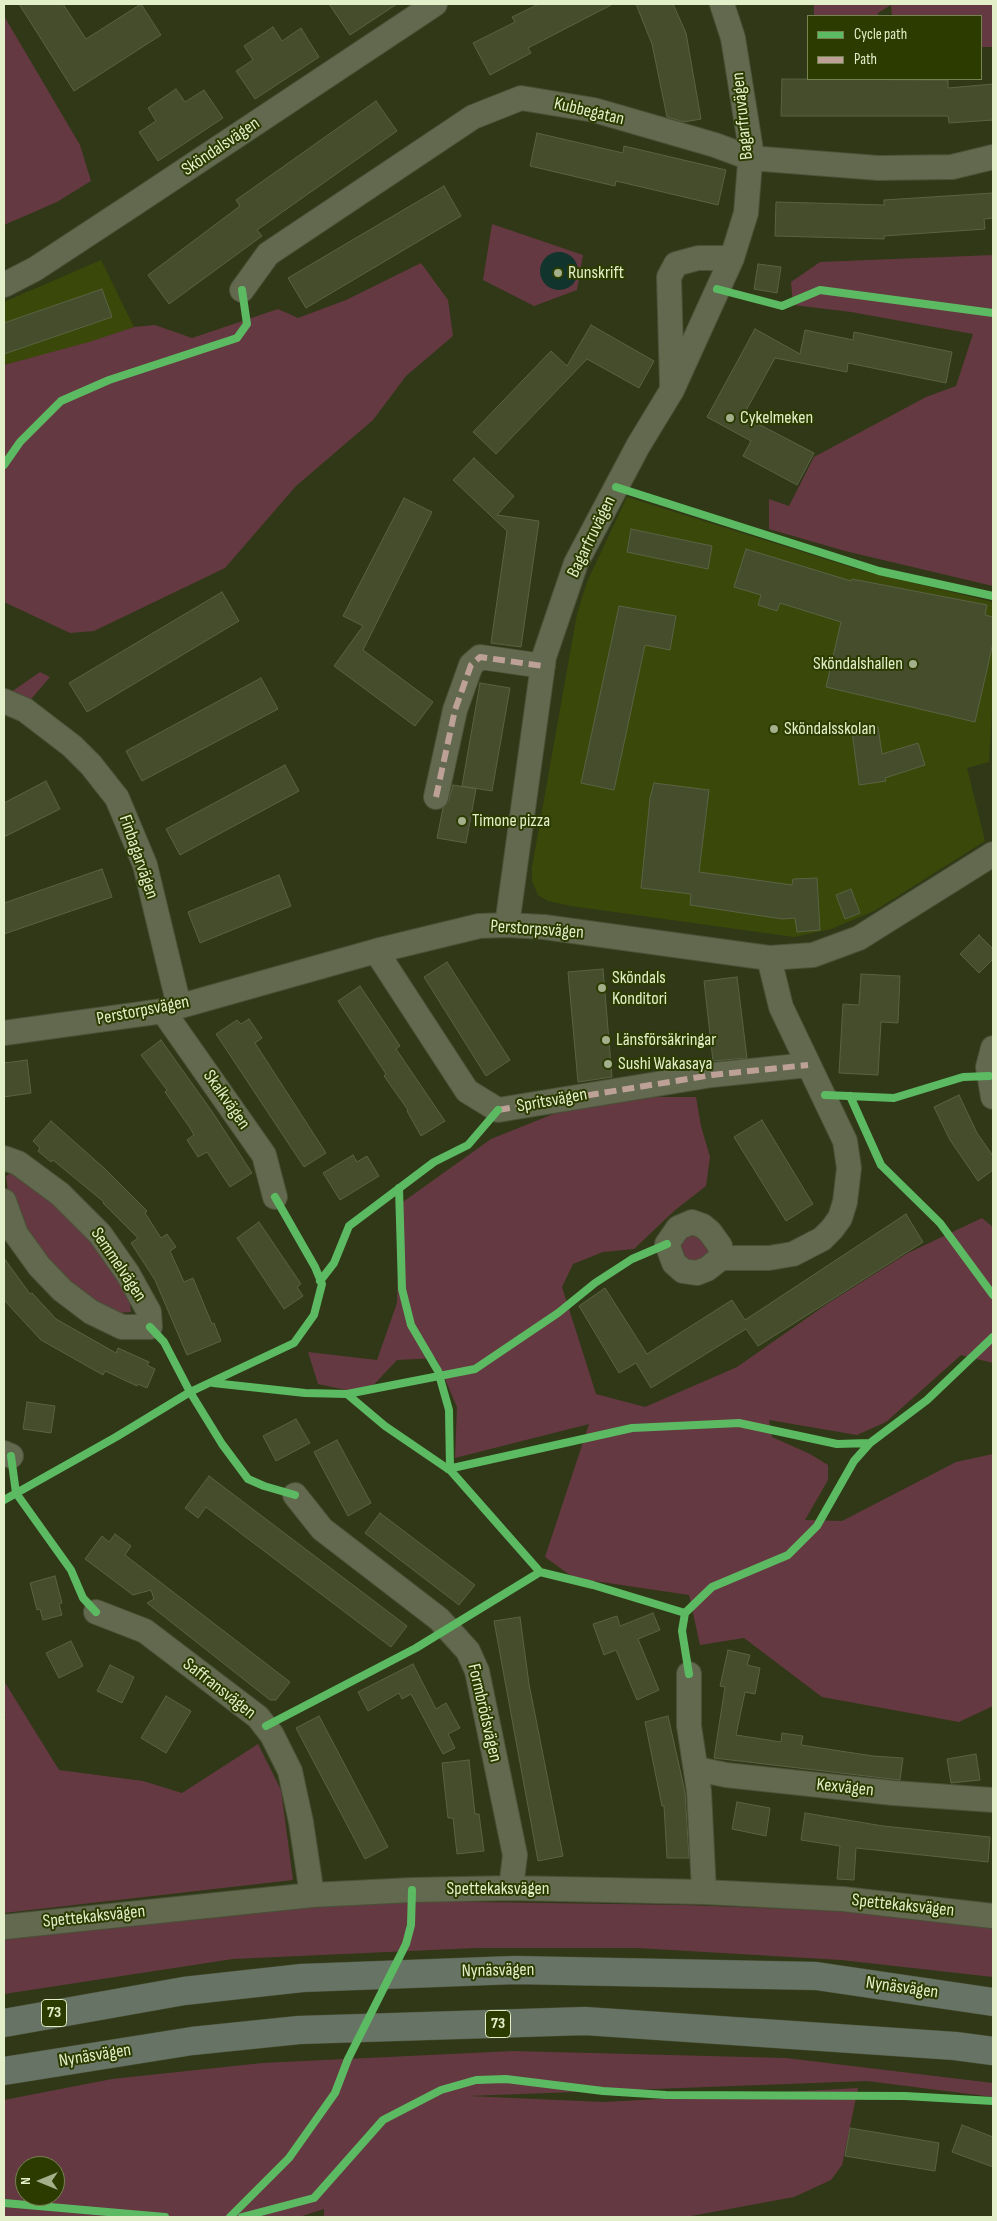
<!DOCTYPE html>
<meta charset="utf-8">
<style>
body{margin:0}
#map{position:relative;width:997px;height:2221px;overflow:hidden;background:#303817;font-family:"Sofia Sans Condensed",sans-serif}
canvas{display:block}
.frame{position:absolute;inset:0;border:5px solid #e2efc9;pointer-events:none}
.legend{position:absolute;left:807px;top:15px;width:175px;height:65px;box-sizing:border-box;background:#2c3b00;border:1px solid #758350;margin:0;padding:6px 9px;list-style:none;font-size:15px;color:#e2efc9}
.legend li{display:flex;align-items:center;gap:10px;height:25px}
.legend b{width:25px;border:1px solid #758350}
.north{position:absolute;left:15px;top:2156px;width:50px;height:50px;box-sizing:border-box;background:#2c3b00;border:1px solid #758350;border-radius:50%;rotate:270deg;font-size:14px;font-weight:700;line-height:20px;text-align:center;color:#e2efc9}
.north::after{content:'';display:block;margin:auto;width:18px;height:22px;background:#a4af8b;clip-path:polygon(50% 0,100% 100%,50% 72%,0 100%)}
</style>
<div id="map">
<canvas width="997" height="2221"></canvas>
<div class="frame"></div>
<ul class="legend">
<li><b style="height:6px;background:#5cba63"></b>Cycle path</li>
<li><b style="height:6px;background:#bda197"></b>Path</li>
</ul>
<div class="north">N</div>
</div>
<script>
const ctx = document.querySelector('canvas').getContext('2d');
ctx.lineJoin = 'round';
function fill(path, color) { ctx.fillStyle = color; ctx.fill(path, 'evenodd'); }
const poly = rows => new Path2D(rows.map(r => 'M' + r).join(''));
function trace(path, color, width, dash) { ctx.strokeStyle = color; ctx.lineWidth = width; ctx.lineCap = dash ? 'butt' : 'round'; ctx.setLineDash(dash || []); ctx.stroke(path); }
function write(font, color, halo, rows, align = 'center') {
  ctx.font = font + ' "Sofia Sans Condensed",sans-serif'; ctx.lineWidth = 4; ctx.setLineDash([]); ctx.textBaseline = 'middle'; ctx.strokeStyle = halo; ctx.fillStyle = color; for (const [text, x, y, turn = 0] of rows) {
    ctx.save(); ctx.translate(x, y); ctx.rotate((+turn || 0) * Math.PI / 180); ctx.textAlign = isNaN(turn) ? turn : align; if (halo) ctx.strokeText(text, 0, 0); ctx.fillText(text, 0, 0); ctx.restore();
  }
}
fill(poly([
 [101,260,134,327,89,343,4,365,4,302],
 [627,497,863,571,993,602,993,693,989,762,967,768,985,841,874,911,831,929,794,937,571,906,548,901,538,895,532,881,532,867,577,614,587,582]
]), '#3a4909');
fill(poly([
 [814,4,993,4,993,47,981,47,981,16,892,16,891,5,878,13,878,16,814,16],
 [4,16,80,145,91,181,57,202,4,225],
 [492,224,583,255,577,290,534,306,483,280],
 [993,255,993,586,845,551,769,529,769,499,789,506,814,457,926,397,956,386,973,334,851,312,793,305,791,282,820,262],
 [421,263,448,300,453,336,406,376,373,420,296,486,225,568,94,631,70,633,4,602,4,365,89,342,134,327,155,325,192,338,278,309,298,318,346,300],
 [40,672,50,677,26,705,4,697],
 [649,1097,696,1097,701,1126,710,1157,706,1186,674,1211,634,1249,603,1252,573,1264,562,1287,596,1394,645,1407,737,1367,827,1304,908,1253,982,1218,993,1227,993,1363,961,1355,886,1422,857,1435,769,1420,772,1437,810,1454,828,1465,828,1480,805,1520,842,1521,956,1462,993,1454,993,1706,959,1722,822,1697,744,1638,700,1645,689,1595,574,1578,545,1557,589,1424,455,1458,457,1407,436,1358,397,1360,365,1394,318,1384,308,1352,377,1360,397,1303,400,1204,491,1139,581,1103],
 [15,1171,82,1226,129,1297,131,1312,118,1313,88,1297,66,1277,32,1240,9,1199,6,1176],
 '678 1248a15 15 0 1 1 30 0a15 15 0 1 1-30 0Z',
 [4,1681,59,1770,143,1781,182,1793,258,1744,281,1790,293,1880,4,1913,4,1719,6,1718,4,1715],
 [402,1901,686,1905,865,1912,993,1927,993,1977,841,1960,637,1948,476,1948,233,1959,4,1994,4,1938,228,1914],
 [513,2051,786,2058,993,2083,993,2097,867,2081,468,2096,604,2102,858,2088,842,2165,831,2180,794,2197,686,2217,324,2217,324,2209,299,2217,4,2216,4,2100,112,2079,262,2063],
 [25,2166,55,2166,55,2196,25,2196]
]), '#653941');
fill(poly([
 '540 271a19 19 0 1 1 38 0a19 19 0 1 1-38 0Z'
]), '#11342d');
const building = poly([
 [19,4,63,4,86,39,141,4,161,35,74,91,19,4],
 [329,4,397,4,350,35,329,4],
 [539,4,613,4,528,48,531,53,490,75,473,43,515,22,512,17,539,4],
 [636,4,673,4,686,33,701,119,684,122,667,117,652,44,636,4],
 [273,27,282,41,301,28,319,57,255,99,236,71,253,60,244,46,273,27],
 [782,79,948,80,948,88,993,84,993,120,949,123,948,116,781,116,782,79],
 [176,89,185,102,204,90,223,118,158,161,139,132,156,121,148,108,176,89],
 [376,101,397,131,257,230,262,236,169,304,148,275,240,206,236,200,376,101],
 [537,133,623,153,624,146,726,170,718,205,616,181,615,186,530,166,537,133],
 [444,186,461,216,306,308,288,278,444,186],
 [993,193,993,218,984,219,985,229,884,236,884,239,775,236,776,202,884,205,884,200,993,193],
 [758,264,781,267,777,293,754,289,758,264],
 [102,289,112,317,4,354,4,323,102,289],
 [591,325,654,361,639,388,587,359,496,454,473,432,551,351,567,366,591,325],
 [755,329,800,354,805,330,853,340,854,332,952,352,946,383,848,363,847,372,775,358,743,416,814,453,797,485,743,456,751,441,707,417,755,329],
 [474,458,514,496,497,515,539,521,521,647,491,643,507,531,453,480,474,458],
 [404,498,432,512,363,650,433,702,415,726,334,666,363,626,343,616,404,498],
 [631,529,712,546,708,569,627,552,631,529],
 [746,549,851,581,852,579,987,605,985,615,993,617,993,643,975,722,826,687,841,622,780,603,777,611,758,605,761,595,734,587,746,549],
 [222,592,239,621,87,712,69,683,222,592],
 [619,606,676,616,670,650,645,645,614,790,581,783,619,606],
 [261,678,278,709,142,781,126,751,261,678],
 [480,683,510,688,492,791,462,786,480,683],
 [878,727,882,754,918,743,925,765,885,778,886,781,859,785,852,731,878,727],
 [285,765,299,791,180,855,166,829,285,765],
 [46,781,60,809,4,837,4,803,46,781],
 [654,783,709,790,699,872,792,885,793,879,817,878,820,930,797,932,795,918,782,919,690,905,691,894,641,888,650,798,654,783],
 [453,785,476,789,466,843,437,838,443,808,449,800,453,785],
 [102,869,112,897,4,934,4,903,102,869],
 [279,875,291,906,200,943,188,912,279,875],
 [851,889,860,913,845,919,836,895,851,889],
 [979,935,993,949,993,959,979,973,960,954,979,935],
 [447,962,510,1060,486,1076,424,977,447,962],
 [603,969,612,1077,578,1082,568,972,603,969],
 [861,974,900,976,898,1023,881,1022,878,1075,839,1073,843,1004,859,1005,861,974],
 [737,977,747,1058,713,1061,704,981,737,977],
 [360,986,400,1046,396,1049,445,1121,421,1136,407,1111,408,1110,384,1076,386,1074,338,1001,360,986],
 [249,1019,262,1038,255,1043,326,1153,304,1167,216,1034,237,1020,241,1024,249,1019],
 [161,1040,213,1113,252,1173,230,1187,207,1152,198,1157,187,1140,194,1135,190,1128,165,1092,167,1090,141,1055,161,1040],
 [27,1060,31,1093,4,1097,4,1063,27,1060],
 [959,1095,977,1133,993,1156,993,1170,978,1181,950,1140,934,1107,959,1095],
 [762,1120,813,1204,786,1221,734,1137,762,1120],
 [51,1121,104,1168,147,1211,145,1213,161,1238,167,1234,176,1247,170,1251,184,1282,193,1278,212,1324,214,1323,221,1341,187,1355,155,1280,131,1243,138,1238,103,1203,104,1202,53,1160,51,1162,38,1151,40,1148,33,1141,51,1121],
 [353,1155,357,1162,367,1156,379,1176,340,1200,323,1173,353,1155],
 [906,1214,923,1242,758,1346,746,1329,651,1388,636,1363,619,1373,579,1306,605,1288,647,1354,732,1300,745,1320,906,1214],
 [259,1222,301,1284,297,1287,303,1296,284,1309,237,1238,259,1222],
 [4,1258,30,1294,32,1293,56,1319,116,1353,118,1348,149,1362,147,1365,155,1369,147,1388,138,1384,137,1386,105,1371,103,1375,41,1340,4,1300,4,1258],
 [27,1402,55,1406,51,1433,23,1429,27,1402],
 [296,1419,310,1443,276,1461,263,1436,296,1419],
 [337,1440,371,1503,348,1516,314,1452,337,1440],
 [209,1476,407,1626,391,1647,206,1507,198,1518,185,1508,209,1476],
 [380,1513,475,1585,459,1605,365,1533,380,1513],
 [115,1534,131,1546,125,1555,290,1682,276,1700,270,1700,147,1603,154,1599,151,1590,133,1595,85,1559,102,1536,109,1542,115,1534],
 [55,1576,62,1603,59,1604,62,1615,43,1620,40,1609,37,1610,30,1583,55,1576],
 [653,1613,660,1630,638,1639,659,1690,637,1700,616,1650,604,1655,593,1624,617,1616,620,1626,653,1613],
 [520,1617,529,1684,563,1856,538,1861,494,1621,520,1617],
 [71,1641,83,1666,59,1678,46,1653,71,1641],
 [728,1650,750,1655,747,1665,760,1668,755,1694,745,1692,736,1735,781,1742,782,1733,803,1736,801,1745,873,1756,903,1758,900,1780,714,1758,725,1687,720,1686,728,1650],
 [413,1664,436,1709,446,1703,460,1728,448,1734,455,1748,443,1754,411,1694,402,1699,399,1693,368,1711,358,1692,413,1664],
 [110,1665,134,1677,122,1703,97,1691,110,1665],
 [166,1696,191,1711,166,1753,141,1738,166,1696],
 [319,1716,388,1847,365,1859,296,1728,319,1716],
 [668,1716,685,1792,689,1858,667,1858,664,1806,662,1806,645,1722,668,1716],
 [976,1754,980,1780,951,1783,947,1759,976,1754],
 [469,1760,475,1814,479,1814,484,1851,457,1854,453,1818,448,1818,442,1763,469,1760],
 [737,1802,770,1808,766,1836,732,1829,737,1802],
 [805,1813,883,1826,990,1837,988,1862,856,1848,854,1880,837,1879,840,1846,801,1840,805,1813],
 [962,2125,993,2137,993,2167,952,2152,962,2125],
 [850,2128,939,2143,935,2171,845,2156,850,2128]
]);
fill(building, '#454d2c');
trace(building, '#5a6244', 1);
const street = poly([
 [4,285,35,269,134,204,435,4],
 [242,290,268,254,473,117,521,98,594,110,715,145,750,158,878,168,952,167,993,157],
 [672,386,669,277,676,264,698,258,732,258],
 [4,701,25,710,72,746,91,765,117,798,145,865,179,1006],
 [436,797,455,710,471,665,480,657,543,666],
 [507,925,544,657,576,563,638,446,672,390,732,258,746,213,751,150,733,38,722,4],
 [376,951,467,1091,498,1110,712,1075,808,1065],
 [163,1011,264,1155,275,1197],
 [4,1033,163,1011,376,951,479,926,507,925,544,927,769,958,813,955,859,938,993,854],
 [993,1048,988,1067,993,1097],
 [4,1158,18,1163,60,1194,100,1234,128,1274,149,1312,150,1327,122,1327,91,1312,62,1290,39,1266,16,1234,4,1201],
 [721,1258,707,1269,697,1273,683,1271,674,1263,667,1244,678,1228,692,1222,703,1226,710,1232,720,1246,721,1258,769,1258,793,1254,822,1239,832,1229,840,1218,845,1202,849,1168,845,1141,781,1007,769,958],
 [4,1453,11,1456],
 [295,1495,322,1529,439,1619,468,1651,477,1671,515,1855,511,1888],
 [96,1612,145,1631,258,1717,272,1735,290,1771,301,1822,312,1895],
 [689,1674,689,1726,699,1791,704,1892],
 [697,1769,726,1775,893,1793,993,1800],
 [4,1927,312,1895,412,1890,511,1888,704,1892,843,1899,993,1916]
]);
const highway = poly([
 [4,2023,184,1991,302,1978,515,1970,816,1976,993,2002],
 [4,2071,192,2041,299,2030,585,2021,955,2046,993,2051]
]);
trace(street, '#4a5137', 26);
trace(highway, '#4a5137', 29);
trace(street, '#62694e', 24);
trace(highway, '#677364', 28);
trace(poly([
 [436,797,455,710,471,665,480,657,543,666],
 [498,1110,712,1075,808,1065]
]), '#bda197', 6, [12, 6]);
trace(poly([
 [717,289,782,306,820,290,993,313],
 [4,465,20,442,61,401,109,380,237,338,247,324,242,290],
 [616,487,879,571,993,596],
 [825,1095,894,1098,963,1077,989,1076],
 [850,1096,881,1165,940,1223,993,1295],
 [399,1188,402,1289,411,1325,438,1371,449,1410,450,1468],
 [320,1281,334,1263,349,1226,434,1162,468,1145,498,1110],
 [150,1327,164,1342,190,1392,222,1444,248,1479,264,1486,295,1495],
 [213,1383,305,1393,347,1394,385,1426,451,1471,540,1572],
 [347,1394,475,1369,558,1313,595,1283,632,1259,667,1244],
 [11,1456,16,1493,71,1570,83,1598,96,1612],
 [448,1469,632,1428,739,1423,837,1444,870,1443],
 [4,1500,116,1437,190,1392,294,1343,314,1315,322,1284,315,1267,275,1197],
 [689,1674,682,1631,685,1613,712,1587,788,1555,817,1526,854,1461,870,1443,927,1400,993,1337],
 [266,1726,416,1648,540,1572,593,1585,685,1613],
 [4,2203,165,2217],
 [230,2217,289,2158,335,2093,348,2059,406,1944,411,1925,412,1890],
 [242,2217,314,2198,383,2120,441,2090,476,2080,506,2079,603,2091,666,2095,905,2096,993,2101]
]), '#5cba63', 8);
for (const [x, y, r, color] of [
 [558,273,5,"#a4af8b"],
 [730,418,5,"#a4af8b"],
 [913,664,5,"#a4af8b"],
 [774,729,5,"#a4af8b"],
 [462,821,5,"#a4af8b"],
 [602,988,5,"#a4af8b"],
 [606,1040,5,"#a4af8b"],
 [608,1064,5,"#a4af8b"]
]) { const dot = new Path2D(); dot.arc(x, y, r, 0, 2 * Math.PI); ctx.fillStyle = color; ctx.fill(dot); trace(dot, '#2c3b00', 2); }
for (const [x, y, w] of [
 [54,2013,25],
 [498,2024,25]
]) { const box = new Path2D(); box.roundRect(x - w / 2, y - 13.5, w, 27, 4); ctx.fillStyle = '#2c3b00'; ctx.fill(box); trace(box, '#e2efc9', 1); }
write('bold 16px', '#e2efc9', null, [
 ["73",54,2013],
 ["73",498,2024]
]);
write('18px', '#e2efc9', '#2c3b00', [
 ["Kubbegatan",589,112,13],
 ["Bagarfruvägen",743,116,-96],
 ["Sköndalsvägen",221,147,-34],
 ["Bagarfruvägen",592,537,-64],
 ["Finbagarvägen",138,857,71],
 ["Perstorpsvägen",537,930,4],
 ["Perstorpsvägen",143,1011,-11],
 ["Skalkvägen",226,1100,55],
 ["Spritsvägen",552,1101,-10],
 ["Semmelvägen",118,1265,56],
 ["Saffransvägen",219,1689,38],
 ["Formbrödsvägen",484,1713,77],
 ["Kexvägen",845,1788,6],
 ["Spettekaksvägen",498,1889],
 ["Spettekaksvägen",903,1906,6],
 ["Spettekaksvägen",94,1917,-6],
 ["Nynäsvägen",498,1971,-1],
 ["Nynäsvägen",902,1988,8],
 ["Nynäsvägen",95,2056,-9]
]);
write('18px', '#e2efc9', '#2c3b00', [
 ["Runskrift",568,273],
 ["Cykelmeken",740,418],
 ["Sköndalshallen",903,664,"right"],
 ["Sköndalsskolan",784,729],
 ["Timone pizza",472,821],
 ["Sköndals",612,978],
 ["Konditori",612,999],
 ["Länsförsäkringar",616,1040],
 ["Sushi Wakasaya",618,1064]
], 'left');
</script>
